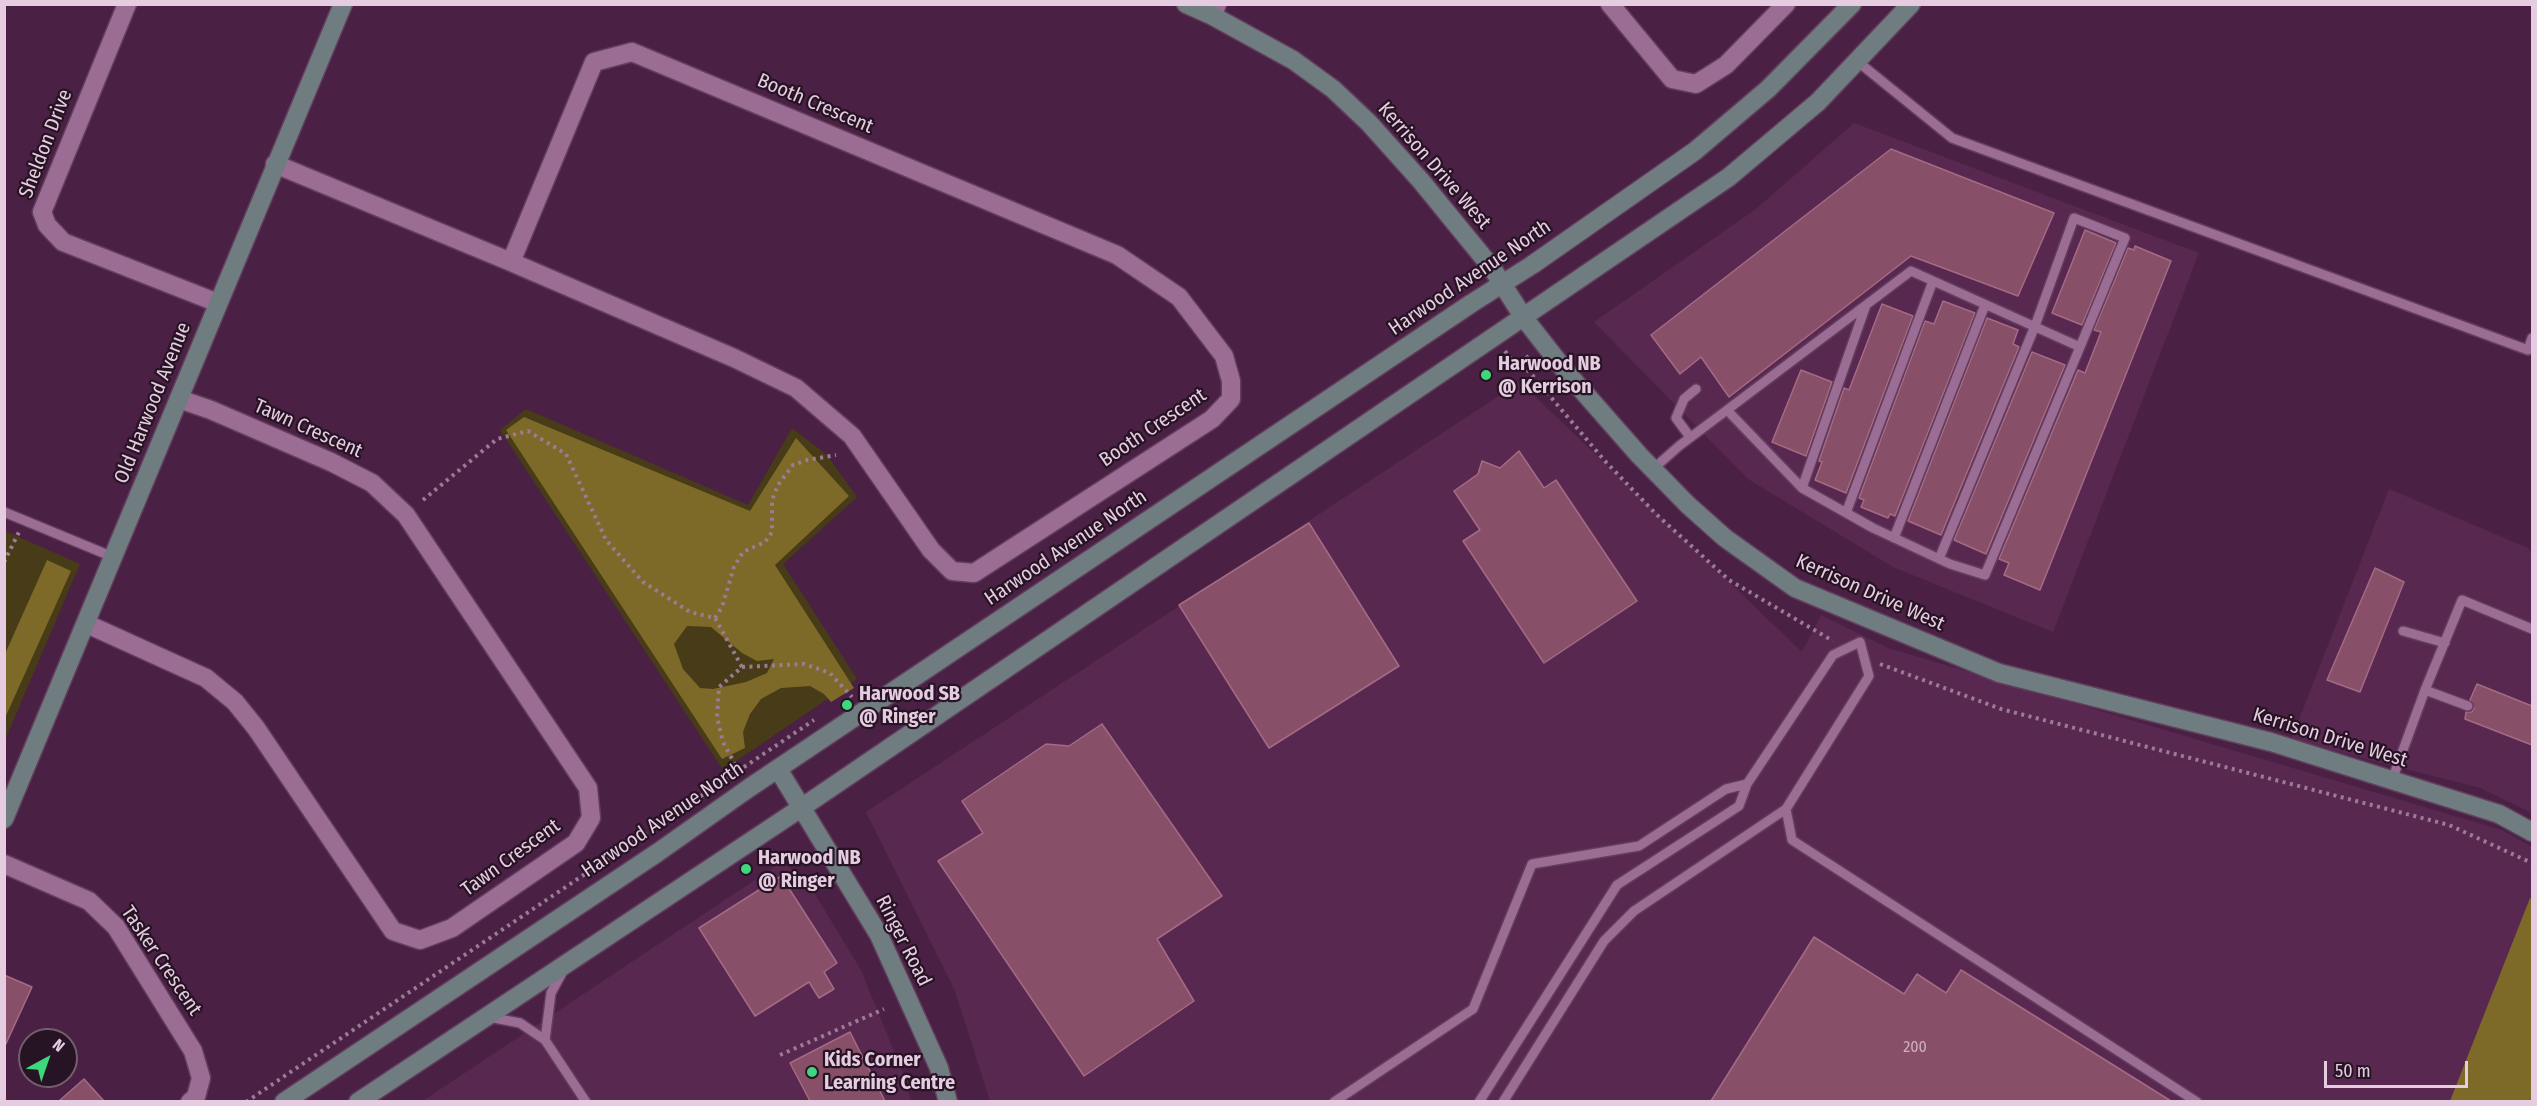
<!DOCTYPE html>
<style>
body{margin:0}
#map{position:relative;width:2537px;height:1106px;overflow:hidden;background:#4a2144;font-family:"Fira Sans Condensed",sans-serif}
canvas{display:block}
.frame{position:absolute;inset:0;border:6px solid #e6cce1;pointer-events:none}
.north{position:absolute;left:18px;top:1028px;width:60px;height:60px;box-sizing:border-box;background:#261323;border:2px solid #735d6f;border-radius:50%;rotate:40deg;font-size:16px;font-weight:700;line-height:24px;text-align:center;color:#e6cce1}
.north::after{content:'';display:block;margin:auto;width:21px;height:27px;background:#3ed77d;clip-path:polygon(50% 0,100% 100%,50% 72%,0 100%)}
.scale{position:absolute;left:2324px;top:1061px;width:144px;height:27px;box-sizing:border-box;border:3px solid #e6cce1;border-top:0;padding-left:8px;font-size:18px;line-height:21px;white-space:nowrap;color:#e6cce1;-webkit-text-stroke:4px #261323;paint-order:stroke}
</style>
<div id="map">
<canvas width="2537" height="1106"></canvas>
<div class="frame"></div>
<div class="north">N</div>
<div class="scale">50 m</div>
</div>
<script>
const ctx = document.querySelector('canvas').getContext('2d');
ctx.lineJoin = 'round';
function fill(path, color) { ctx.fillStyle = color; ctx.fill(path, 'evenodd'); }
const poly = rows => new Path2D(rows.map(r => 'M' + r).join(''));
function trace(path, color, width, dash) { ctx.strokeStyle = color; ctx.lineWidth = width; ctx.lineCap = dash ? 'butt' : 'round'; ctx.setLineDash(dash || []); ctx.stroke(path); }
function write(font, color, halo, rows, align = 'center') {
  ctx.font = font + ' "Fira Sans Condensed",sans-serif'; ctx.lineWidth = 4.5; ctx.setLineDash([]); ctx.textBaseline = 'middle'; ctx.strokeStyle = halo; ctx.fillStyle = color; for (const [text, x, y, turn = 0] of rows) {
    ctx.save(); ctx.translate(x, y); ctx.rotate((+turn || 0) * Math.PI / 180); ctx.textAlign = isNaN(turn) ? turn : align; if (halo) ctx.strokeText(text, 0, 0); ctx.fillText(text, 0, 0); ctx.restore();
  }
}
fill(poly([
 [1854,123,2199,253,2053,632,1893,567,1748,479,1594,322,1756,209],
 [1520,382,1802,652,1821,615,1888,648,2502,830,2532,847,2532,1101,990,1101,955,991,866,812],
 [2389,489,2528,548,2532,554,2532,813,2480,788,2291,740],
 [782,862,807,881,861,970,904,1076,911,1101,421,1102]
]), '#582851');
fill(poly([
 [526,409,748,505,792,428,827,455,857,497,783,564,857,679,723,770,500,430],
 [5,531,80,564,5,740]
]), '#473c17');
fill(poly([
 [524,417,750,511,796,438,849,496,775,565,854,688,831,702,824,694,810,686,781,688,761,699,750,714,743,732,745,748,722,759,506,430],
 [687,626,711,627,742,653,757,661,774,659,767,673,746,682,713,689,700,688,683,669,674,644],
 [47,560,71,571,5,718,5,654],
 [2530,898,2532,900,2532,1101,2450,1101]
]), '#7d6a28');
const building = poly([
 [1891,149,2054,213,2018,296,1911,256,1729,397,1701,357,1680,374,1651,335,1891,149],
 [2085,230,2116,243,2082,325,2052,313,2085,230],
 [2135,246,2171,261,2040,590,2004,575,2009,563,1999,559,2078,370,2085,373,2101,332,2094,330,2128,248,2134,250,2135,246],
 [1943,301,1975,313,1895,516,1890,514,1888,518,1861,507,1864,500,1859,498,1925,321,1934,324,1943,301],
 [1882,304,1913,316,1846,493,1815,480,1822,462,1819,461,1844,388,1849,390,1882,304],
 [1987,318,2018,330,2013,344,2019,347,1941,535,1908,521,1987,318],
 [2032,352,2065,365,1986,554,1954,540,2032,352],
 [1801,370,1832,382,1806,456,1772,442,1801,370],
 [1519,451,1544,488,1556,480,1637,601,1544,663,1463,541,1480,530,1454,491,1478,474,1482,461,1500,468,1519,451],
 [1309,523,1399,666,1269,748,1179,605,1309,523],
 [2375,568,2404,582,2360,692,2327,680,2375,568],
 [2477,684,2532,706,2532,745,2465,719,2466,712,2472,712,2474,708,2470,700,2477,684],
 [1102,724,1222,896,1157,939,1194,1001,1084,1076,938,861,983,833,962,801,1046,744,1069,746,1102,724],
 [781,876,837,963,824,972,834,989,819,998,809,982,755,1016,699,928,781,876],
 [1814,937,1904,994,1917,974,1946,993,1961,970,2171,1101,1711,1101,1814,937],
 [4,975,32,987,4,1048,4,975],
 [850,1032,885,1101,810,1101,790,1063,850,1032],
 [84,1079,104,1101,59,1101,84,1079]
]);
fill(building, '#874f68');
trace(building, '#a56b84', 1.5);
const lane = poly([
 [1857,61,1952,138,2528,350,2532,338],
 [1690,437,1676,418,1684,399,1696,389],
 [1653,469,1679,446,1727,410,1911,271,2080,347,1985,575,1950,564,1873,528,1802,488,1727,410],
 [1802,488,1866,305],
 [4,512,113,557],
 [1846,513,1933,281],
 [1894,538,1985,305],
 [1939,559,2035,326,2074,218,2125,238,2080,347],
 [2403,631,2445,643],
 [2425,690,2468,706],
 [2392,780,2425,690,2462,600,2532,629],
 [489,1017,520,1023,545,1040,586,1102],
 [545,1040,551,993,563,971],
 [1334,1102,1473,1009,1532,864,1639,846,1726,789,1747,784],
 [1479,1102,1617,885,1739,806,1747,784,1833,655,1860,642,1869,676,1786,809,1792,840,2197,1102],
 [1503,1102,1604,941,1634,911,1786,809]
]);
const street = poly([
 [127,4,42,212,47,225,63,242,218,303],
 [1610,4,1672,79,1696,84,1726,65,1786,4],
 [1213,16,1217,4],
 [632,52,1117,255,1179,297,1224,356,1231,381,1231,399,1212,419,974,573,952,571,931,550,852,436,796,388,734,358,511,262,594,62,632,52],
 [275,164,511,262],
 [87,624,206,678,235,702,256,728,393,931,420,940,452,928,576,843,591,818,588,788,406,515,372,483,331,462,211,410,179,399],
 [4,864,89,901,116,927,193,1051,201,1078,196,1097,190,1102]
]);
const secondary = poly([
 [1186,4,1213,16,1293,60,1333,89,1369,123,1421,181,1492,268,1524,318,1567,373,1639,455,1688,505,1725,538,1795,588,1999,673,2271,742,2499,814,2532,832],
 [778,769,879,935,939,1068,948,1102],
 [4,819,343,4],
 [284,1102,657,853,749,788,1472,303,1532,265,1695,151,1768,89,1852,4],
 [358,1102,801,808,1729,177,1818,102,1911,4]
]);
trace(lane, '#623e5d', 12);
trace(street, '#623e5d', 21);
trace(secondary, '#623e5d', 21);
trace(poly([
 [1505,351,1512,360,1520,362,1532,375,1605,461,1656,514,1729,580,1833,641],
 [1520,362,1532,354],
 [423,500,497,439,528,431,566,454,606,540,643,582,690,612,715,618,742,667,719,687,717,717,723,742,738,770],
 [4,562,19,532],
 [715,618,722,607,734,567,743,552,765,542,772,532,772,500,778,485,793,465,807,460,836,455],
 [1880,664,2001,709,2449,825,2532,863],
 [742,667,804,664,830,673,852,697],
 [780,1055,884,1009],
 [246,1102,814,720]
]), '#9c7b96', 4, [3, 4.5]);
trace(lane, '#9c6d94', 9);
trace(street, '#9c6d94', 18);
trace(secondary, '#6f7d81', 18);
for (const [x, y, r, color] of [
 [1486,375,6,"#3ed77d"],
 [847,705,6,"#3ed77d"],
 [746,869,6,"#3ed77d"],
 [812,1072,6,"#3ed77d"]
]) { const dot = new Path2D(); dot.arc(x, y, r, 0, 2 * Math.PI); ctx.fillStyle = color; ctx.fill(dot); trace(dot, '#261323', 2); }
write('16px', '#ceadc3', null, [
 ["200",1915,1048]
]);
write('20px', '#e6cce1', '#261323', [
 ["Booth Crescent",815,104,23],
 ["Sheldon Drive",46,144,-69],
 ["Kerrison Drive West",1434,166,49],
 ["Harwood Avenue North",1470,278,-34],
 ["Old Harwood Avenue",153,403,-68],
 ["Booth Crescent",1153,428,-34],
 ["Tawn Crescent",308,429,24],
 ["Harwood Avenue North",1066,548,-34],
 ["Kerrison Drive West",1870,593,24],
 ["Kerrison Drive West",2330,738,17],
 ["Harwood Avenue North",663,820,-34],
 ["Tawn Crescent",511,858,-36],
 ["Ringer Road",903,941,63],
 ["Tasker Crescent",161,961,56]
]);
write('bold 20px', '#e6cce1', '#261323', [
 ["Harwood NB",1498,364],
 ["@ Kerrison",1498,387],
 ["Harwood SB",859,694],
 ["@ Ringer",859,717],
 ["Harwood NB",758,858],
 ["@ Ringer",758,881],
 ["Kids Corner",824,1060],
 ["Learning Centre",824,1083]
], 'left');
</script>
